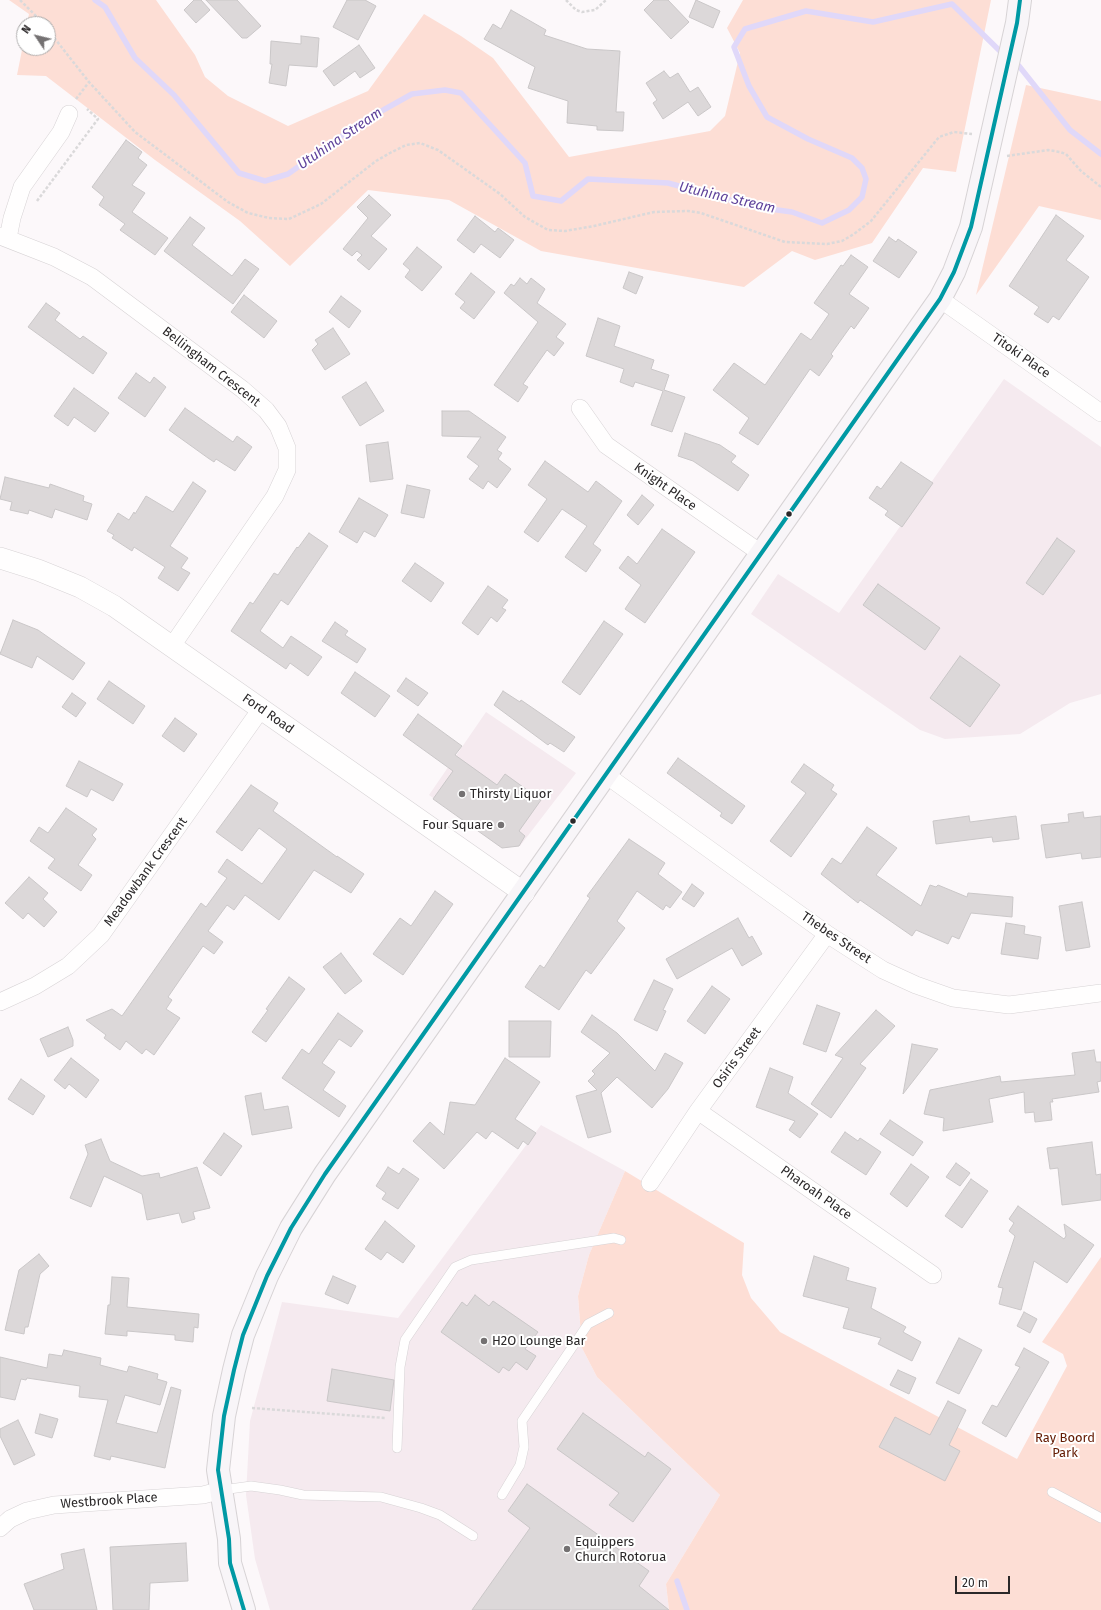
<!DOCTYPE html>
<style>
body{margin:0}
#map{position:relative;width:1101px;height:1610px;overflow:hidden;background:#fcf8fa;font-family:"Fira Sans",sans-serif}
canvas{display:block}
.north{position:absolute;left:16px;top:16px;width:40px;height:40px;box-sizing:border-box;background:#fff;border:1px solid #aaa9a9;border-radius:50%;rotate:305deg;font-size:11px;font-weight:700;line-height:16px;text-align:center;color:#2b2829}
.north::after{content:'';display:block;margin:auto;width:14px;height:18px;background:#747172;clip-path:polygon(50% 0,100% 100%,50% 72%,0 100%)}
.scale{position:absolute;left:955px;top:1576px;width:55px;height:18px;box-sizing:border-box;border:2px solid #2b2829;border-top:0;padding-left:5px;font-size:12px;line-height:14px;white-space:nowrap;color:#2b2829;-webkit-text-stroke:3px #fff;paint-order:stroke}
</style>
<div id="map">
<canvas width="1101" height="1610"></canvas>
<div class="north">N</div>
<div class="scale">20 m</div>
</div>
<script>
const ctx = document.querySelector('canvas').getContext('2d');
ctx.lineJoin = 'round';
function fill(path, color) { ctx.fillStyle = color; ctx.fill(path, 'evenodd'); }
const poly = rows => new Path2D(rows.map(r => 'M' + r).join(''));
function trace(path, color, width, dash) { ctx.strokeStyle = color; ctx.lineWidth = width; ctx.lineCap = dash ? 'butt' : 'round'; ctx.setLineDash(dash || []); ctx.stroke(path); }
function write(font, color, halo, rows, align = 'center') {
  ctx.font = font + ' "Fira Sans",sans-serif'; ctx.lineWidth = 4; ctx.setLineDash([]); ctx.textBaseline = 'middle'; ctx.strokeStyle = halo; ctx.fillStyle = color; for (const [text, x, y, turn = 0] of rows) {
    ctx.save(); ctx.translate(x, y); ctx.rotate((+turn || 0) * Math.PI / 180); ctx.textAlign = isNaN(turn) ? turn : align; if (halo) ctx.strokeText(text, 0, 0); ctx.fillText(text, 0, 0); ctx.restore();
  }
}
fill(poly([
 [1004,379,1101,447,1101,694,1070,703,1020,734,945,739,920,730,751,614,778,574,839,613],
 [486,712,576,773,520,846,502,848,429,795],
 [541,1125,625,1171,589,1255,578,1296,582,1348,597,1377,720,1495,666,1584,669,1610,270,1610,255,1559,246,1495,250,1421,282,1302,398,1318]
]), '#f5eaef');
fill(poly([
 [9,0,156,0,195,55,205,77,228,96,288,126,368,91,424,14,461,36,493,58,569,157,710,131,725,116,740,53,727,28,743,0,991,0,956,172,923,168,872,243,815,260,792,251,744,287,541,251,449,200,368,190,290,266,240,221,155,160,46,76,17,75,24,40,24,48,48,48,48,24,27,24,29,14],
 [1026,85,1101,101,1101,220,1039,206,976,295],
 [625,1171,744,1243,742,1275,751,1298,780,1332,1017,1459,1067,1366,1063,1354,1042,1342,1101,1257,1101,1610,669,1610,666,1584,720,1495,597,1377,582,1348,578,1296,589,1255]
]), '#fdded5');
trace(poly([
 [95,0,105,7,135,58,174,95,239,173,265,181,288,174,360,123,412,94,445,90,461,93,525,163,533,196,561,201,588,179,668,183,756,207,792,212,822,223,849,210,862,197,866,179,862,168,852,158,808,139,767,117,749,86,734,47,745,29,806,11,873,22,952,4,1004,55],
 [1014,62,1019,66,1070,130,1101,154],
 [677,1581,687,1610]
]), '#e0d8f9', 5.5);
const building = poly([
 [194,0,201,0,210,10,196,23,184,10,194,0],
 [206,0,237,0,261,26,247,38,242,38,206,0],
 [347,0,365,0,376,6,358,40,333,27,347,0],
 [654,0,668,0,689,22,671,39,644,10,654,0],
 [696,0,720,11,713,28,689,17,696,0],
 [511,10,546,30,544,35,587,49,620,51,616,112,624,112,623,131,597,130,597,126,567,123,568,101,528,88,535,67,484,39,493,24,501,29,511,10],
 [301,36,319,38,317,67,289,65,286,86,269,83,272,64,270,64,271,41,301,44,301,36],
 [359,45,375,68,360,78,355,71,334,86,323,71,359,45],
 [664,71,670,78,678,73,690,92,698,87,711,107,698,116,688,102,663,119,653,103,657,100,646,83,664,71],
 [126,140,142,152,138,158,147,165,132,185,145,193,132,212,168,238,155,255,120,230,125,224,99,205,104,197,92,187,126,140],
 [369,195,391,215,371,236,387,249,369,270,357,260,362,255,357,251,352,256,343,249,368,218,357,207,369,195],
 [1056,215,1084,236,1066,260,1089,277,1059,320,1053,316,1048,323,1034,314,1039,307,1009,286,1056,215],
 [475,216,495,232,498,228,514,240,500,258,481,244,474,253,457,240,475,216],
 [190,217,205,228,192,245,232,276,245,259,259,269,233,304,164,251,190,217],
 [889,237,896,242,898,239,917,252,899,278,873,261,889,237],
 [417,247,442,267,422,291,405,277,410,270,403,264,417,247],
 [851,255,868,267,849,294,869,308,854,329,851,326,831,354,833,356,819,376,810,369,758,445,739,433,749,418,713,390,734,363,765,385,801,333,811,340,829,314,814,303,841,265,843,266,851,255],
 [629,272,643,277,636,294,623,288,629,272],
 [471,273,495,292,474,319,460,308,465,302,455,294,471,273],
 [520,278,527,284,531,278,545,289,537,303,566,324,556,337,564,343,554,356,547,350,523,384,528,387,518,402,494,385,538,322,504,293,511,284,514,286,520,278],
 [244,295,277,321,264,338,231,312,244,295],
 [341,296,361,311,349,328,329,312,341,296],
 [46,303,60,313,55,320,80,339,83,336,107,353,93,374,28,327,46,303],
 [598,318,620,326,614,346,654,360,651,369,669,375,664,390,685,397,672,432,651,425,663,391,635,382,633,387,620,382,624,369,586,356,598,318],
 [333,328,350,354,325,370,312,350,318,344,315,340,333,328],
 [136,373,150,383,154,377,166,387,145,417,118,398,136,373],
 [366,382,384,411,360,426,342,397,366,382],
 [74,388,109,413,95,432,74,417,68,426,54,416,74,388],
 [185,408,233,442,237,436,252,447,235,471,216,459,214,462,208,458,169,430,185,408],
 [442,411,469,411,506,437,497,450,502,453,498,459,511,469,497,488,488,481,483,489,469,479,479,466,467,457,481,437,442,436,442,411],
 [685,433,720,445,736,456,731,462,749,475,738,491,693,461,678,456,685,433],
 [388,442,393,479,370,482,366,445,388,442],
 [545,461,588,492,596,481,622,501,593,544,601,550,586,572,565,557,587,526,562,509,538,542,524,532,547,499,528,485,545,461],
 [901,462,933,483,902,527,885,515,888,511,869,498,877,486,881,489,901,462],
 [5,477,49,488,50,484,84,496,83,501,92,504,87,520,55,509,52,518,29,510,28,514,10,510,12,502,0,499,5,477],
 [193,482,206,491,170,546,188,558,181,568,190,573,178,591,158,578,165,567,134,547,132,551,112,538,114,535,107,531,118,513,129,520,134,512,135,514,146,496,173,512,193,482],
 [407,485,430,490,424,518,401,513,407,485],
 [642,495,654,505,638,525,627,515,642,495],
 [359,498,388,515,375,537,364,531,357,543,339,532,359,498],
 [662,529,695,552,645,623,625,609,641,585,619,568,628,556,637,564,662,529],
 [309,533,328,546,288,605,281,600,260,631,283,648,291,636,322,657,308,676,290,663,286,669,231,631,250,602,253,604,274,573,278,575,297,547,298,548,309,533],
 [1057,538,1075,551,1043,595,1026,583,1057,538],
 [415,563,444,583,431,602,402,581,415,563],
 [878,584,940,628,925,650,863,605,878,584],
 [488,586,508,600,502,608,506,610,497,622,491,617,478,635,462,623,488,586],
 [13,620,38,630,85,663,73,680,37,656,32,668,0,654,13,620],
 [604,621,623,634,580,695,562,682,604,621],
 [335,622,348,631,345,635,366,649,357,663,322,641,335,622],
 [960,656,1000,685,970,727,930,698,960,656],
 [355,672,390,696,375,717,341,693,355,672],
 [406,678,428,693,418,706,397,691,406,678],
 [109,681,145,706,133,724,97,699,109,681],
 [503,691,520,702,521,700,575,737,564,752,550,743,548,745,494,705,503,691],
 [72,693,86,703,76,717,62,707,72,693],
 [418,714,462,746,455,755,497,785,505,774,541,800,519,831,525,836,519,846,502,848,433,799,453,771,403,735,418,714],
 [175,718,197,734,184,752,162,736,175,718],
 [678,758,745,806,732,824,720,816,722,813,667,773,678,758],
 [79,761,123,784,113,801,91,789,87,797,66,786,79,761],
 [804,764,834,785,831,790,837,794,791,857,770,841,806,793,791,782,804,764],
 [251,785,278,803,273,811,337,857,337,856,364,874,351,893,314,870,279,920,245,895,234,910,227,905,208,931,223,942,214,954,203,946,168,997,172,1000,166,1009,180,1018,154,1055,146,1049,142,1054,126,1041,120,1050,104,1038,106,1035,86,1020,112,1009,122,1016,201,903,206,907,227,878,218,872,227,859,262,884,287,849,259,828,242,851,216,832,251,785],
 [66,808,97,829,92,835,96,839,78,865,92,875,81,891,48,868,55,859,30,841,39,827,48,833,66,808],
 [1083,812,1084,818,1101,816,1101,857,1082,859,1081,853,1046,858,1041,825,1069,822,1068,814,1083,812],
 [969,816,970,822,1016,816,1019,839,993,842,992,837,936,844,933,821,969,816],
 [867,827,897,848,876,875,921,906,930,885,936,887,938,885,967,897,968,893,1013,897,1012,917,971,913,959,939,952,936,948,944,916,930,912,936,860,900,858,903,821,874,832,858,841,864,867,827],
 [629,839,665,863,658,874,682,892,670,908,666,905,663,910,637,891,617,921,625,928,591,974,586,970,559,1010,525,987,540,965,544,968,590,898,587,896,629,839],
 [29,877,48,893,43,899,57,912,44,927,28,913,23,919,5,903,29,877],
 [692,884,704,893,694,907,682,899,692,884],
 [435,891,453,904,403,975,373,954,400,918,411,926,435,891],
 [1082,902,1090,947,1066,951,1059,906,1082,902],
 [738,918,749,938,752,936,762,954,742,966,732,948,677,979,666,959,738,918],
 [1006,923,1025,926,1024,934,1041,937,1038,959,1001,954,1006,923],
 [341,953,362,981,345,994,323,967,341,953],
 [289,977,305,989,266,1042,252,1032,268,1010,266,1009,289,977],
 [654,980,673,989,663,1010,666,1011,657,1031,634,1020,654,980],
 [712,986,730,999,705,1034,687,1021,712,986],
 [817,1005,840,1013,826,1052,803,1044,817,1005],
 [876,1010,895,1026,860,1064,866,1068,831,1118,811,1104,843,1058,835,1055,876,1010],
 [338,1013,363,1031,351,1047,339,1039,322,1063,335,1072,323,1090,346,1106,339,1117,282,1078,302,1049,309,1054,338,1013],
 [592,1015,617,1033,655,1071,665,1053,683,1063,668,1089,652,1108,617,1077,601,1093,611,1132,588,1138,576,1096,597,1090,588,1081,595,1074,592,1071,610,1053,581,1032,592,1015],
 [509,1021,551,1021,550,1057,509,1057,509,1021],
 [68,1027,73,1040,73,1046,48,1057,40,1039,68,1027],
 [912,1044,938,1049,903,1094,912,1044],
 [1094,1050,1096,1062,1101,1062,1101,1081,1097,1082,1099,1092,1052,1099,1053,1102,1050,1102,1052,1120,1035,1122,1034,1112,1025,1113,1024,1092,989,1099,993,1122,943,1131,944,1118,924,1114,930,1090,1000,1076,1001,1082,1075,1075,1072,1053,1094,1050],
 [71,1058,99,1080,86,1098,69,1084,65,1089,54,1080,71,1058],
 [505,1058,540,1082,515,1119,536,1133,528,1145,523,1141,518,1149,492,1131,486,1139,477,1132,444,1169,413,1141,430,1122,444,1135,450,1102,475,1105,505,1058],
 [770,1068,793,1077,788,1093,818,1114,800,1138,789,1130,795,1121,756,1107,770,1068],
 [21,1079,45,1096,33,1115,8,1099,21,1079],
 [261,1093,264,1110,288,1106,292,1128,252,1135,245,1096,261,1093],
 [890,1120,923,1142,913,1156,880,1134,890,1120],
 [845,1132,858,1141,860,1138,881,1152,866,1175,831,1152,845,1132],
 [224,1133,242,1146,221,1176,203,1163,224,1133],
 [101,1139,110,1161,142,1176,159,1173,160,1178,197,1167,210,1208,193,1212,195,1219,182,1223,179,1213,147,1220,142,1194,104,1176,91,1207,70,1198,88,1154,85,1145,101,1139],
 [1092,1142,1096,1175,1101,1174,1101,1200,1062,1205,1058,1168,1050,1169,1047,1148,1092,1142],
 [956,1163,970,1173,960,1186,946,1177,956,1163],
 [911,1164,929,1177,907,1207,890,1194,911,1164],
 [388,1167,399,1174,403,1168,419,1179,398,1209,382,1199,386,1193,376,1186,388,1167],
 [971,1179,988,1191,962,1228,945,1216,971,1179],
 [1018,1206,1064,1239,1066,1236,1064,1224,1094,1245,1067,1283,1034,1261,1021,1310,999,1304,1003,1288,998,1287,1015,1236,1009,1231,1014,1223,1009,1219,1018,1206],
 [385,1221,415,1246,403,1263,387,1252,381,1260,365,1249,385,1221],
 [39,1254,49,1266,40,1274,28,1327,25,1327,24,1334,5,1330,19,1270,39,1254],
 [814,1256,849,1268,846,1280,876,1288,871,1308,906,1327,903,1332,921,1342,912,1361,878,1344,881,1338,843,1328,849,1308,803,1296,814,1256],
 [333,1276,356,1286,348,1304,325,1294,333,1276],
 [112,1277,129,1278,127,1307,199,1314,198,1328,194,1327,193,1342,175,1340,175,1335,127,1331,127,1336,105,1334,108,1305,110,1305,112,1277],
 [475,1295,489,1306,493,1301,538,1332,525,1349,536,1356,527,1370,516,1362,509,1371,503,1367,499,1373,441,1332,462,1302,467,1306,475,1295],
 [1024,1312,1037,1319,1030,1333,1017,1326,1024,1312],
 [959,1338,982,1350,959,1394,936,1383,959,1338],
 [1024,1348,1049,1362,1006,1437,982,1423,992,1405,997,1407,1020,1367,1015,1365,1024,1348],
 [64,1350,101,1358,100,1365,127,1372,129,1366,158,1374,157,1379,167,1382,160,1405,125,1395,116,1423,157,1433,171,1387,181,1390,165,1468,111,1456,110,1460,94,1456,108,1400,79,1397,80,1386,27,1378,26,1380,21,1379,15,1400,0,1397,0,1357,47,1368,49,1354,62,1356,64,1350],
 [332,1369,394,1380,390,1411,327,1401,332,1369],
 [898,1370,916,1378,909,1394,890,1385,898,1370],
 [948,1401,966,1410,949,1445,960,1451,945,1481,879,1447,895,1417,930,1435,948,1401],
 [583,1413,645,1457,648,1452,671,1469,633,1522,609,1505,619,1493,557,1449,583,1413],
 [40,1414,58,1419,52,1438,35,1433,40,1414],
 [18,1420,35,1455,14,1465,0,1436,0,1429,18,1420],
 [527,1484,649,1571,639,1586,669,1610,472,1610,530,1528,508,1511,527,1484],
 [186,1543,188,1581,150,1583,149,1610,113,1610,110,1547,186,1543],
 [84,1549,97,1610,34,1610,24,1584,64,1569,61,1554,84,1549]
]);
fill(building, '#dcd8d9');
trace(building, '#cac7c8', 1);
const service = poly([
 [397,1448,400,1367,405,1340,455,1267,471,1260,614,1238,621,1240],
 [222,1490,251,1486,280,1490,303,1495,381,1497,421,1508,440,1515,473,1536],
 [1052,1492,1101,1518],
 [502,1495,520,1465,524,1447,522,1421,588,1324,609,1313]
]);
const minor = poly([
 [0,236,54,257,92,277,242,389,266,410,278,426,287,448,287,470,275,496,172,646],
 [8,238,12,218,22,187,61,132,69,114],
 [940,299,1101,413],
 [580,408,606,445,762,554],
 [606,775,827,934,883,970,916,985,953,998,1009,1005,1101,993],
 [0,1002,35,986,68,966,101,935,261,709],
 [698,1111,933,1275],
 [650,1183,698,1111,827,934],
 [0,1528,10,1519,27,1511,54,1505,203,1495,222,1490]
]);
const tertiary = poly([
 [0,558,38,570,80,587,114,606,524,893]
]);
const secondary = poly([
 [244,1610,230,1563,229,1539,218,1470,224,1416,234,1370,243,1335,267,1276,291,1228,325,1174,940,299,954,272,971,227,1017,23,1020,0]
]);
trace(service, '#d7d3d5', 10);
trace(minor, '#d7d3d5', 18);
trace(tertiary, '#d7d3d5', 22);
trace(secondary, '#d7d3d5', 24);
trace(poly([
 [20,0,44,24],
 [566,0,576,10,582,12,595,10,606,0],
 [48,30,89,82,135,132,228,202,248,213,269,218,289,219,321,204,376,161,390,153,406,145,420,143,438,150,500,194,525,217,548,230,565,231,594,226,654,212,688,211,701,213,785,242,827,244,842,241,854,234,871,221,939,137,954,132,972,134],
 [76,99,89,82],
 [1007,156,1048,150,1060,152,1066,154,1081,171,1101,187],
 [37,201,98,119,87,109],
 [252,1408,385,1418]
]), '#dad9da', 2.5, [3, 2]);
trace(service, '#fffefe', 9);
trace(minor, '#fffefe', 17);
trace(tertiary, '#fffefe', 21);
trace(secondary, '#f8f5f8', 22);
trace(poly([
 [244,1610,230,1563,229,1539,218,1470,224,1416,234,1370,243,1335,267,1276,291,1228,325,1174,940,299,954,272,971,227,1017,23,1020,0]
]), '#0099a4', 4);
for (const [x, y, r, color] of [
 [789,514,3.5,"#2b2829"],
 [462,794,4,"#747172"],
 [573,821,3.5,"#2b2829"],
 [501,825,4,"#747172"],
 [484,1341,4,"#747172"],
 [567,1549,4,"#747172"]
]) { const dot = new Path2D(); dot.arc(x, y, r, 0, 2 * Math.PI); ctx.fillStyle = color; ctx.fill(dot); trace(dot, '#fff', 1.5); }
write('13px', '#2b2829', '#fff', [
 ["Titoki Place",1021,356,35],
 ["Bellingham Crescent",211,367,38],
 ["Knight Place",665,487,35],
 ["Ford Road",268,714,35],
 ["Meadowbank Crescent",146,872,-54],
 ["Thebes Street",836,938,34],
 ["Osiris Street",737,1058,-54],
 ["Pharoah Place",816,1193,35],
 ["Westbrook Place",109,1501,-4]
]);
write('13px', '#2b2829', '#fff', [
 ["Thirsty Liquor",470,794],
 ["Four Square",493,825,"right"],
 ["H2O Lounge Bar",492,1341],
 ["Equippers",575,1542],
 ["Church Rotorua",575,1557]
], 'left');
write('13px', '#621900', '#fff', [
 ["Ray Boord",1065,1438],
 ["Park",1065,1453]
]);
write('italic 14px', '#5f439b', '#fff', [
 ["Utuhina Stream",340,139,-34],
 ["Utuhina Stream",727,198,13]
]);
</script>
